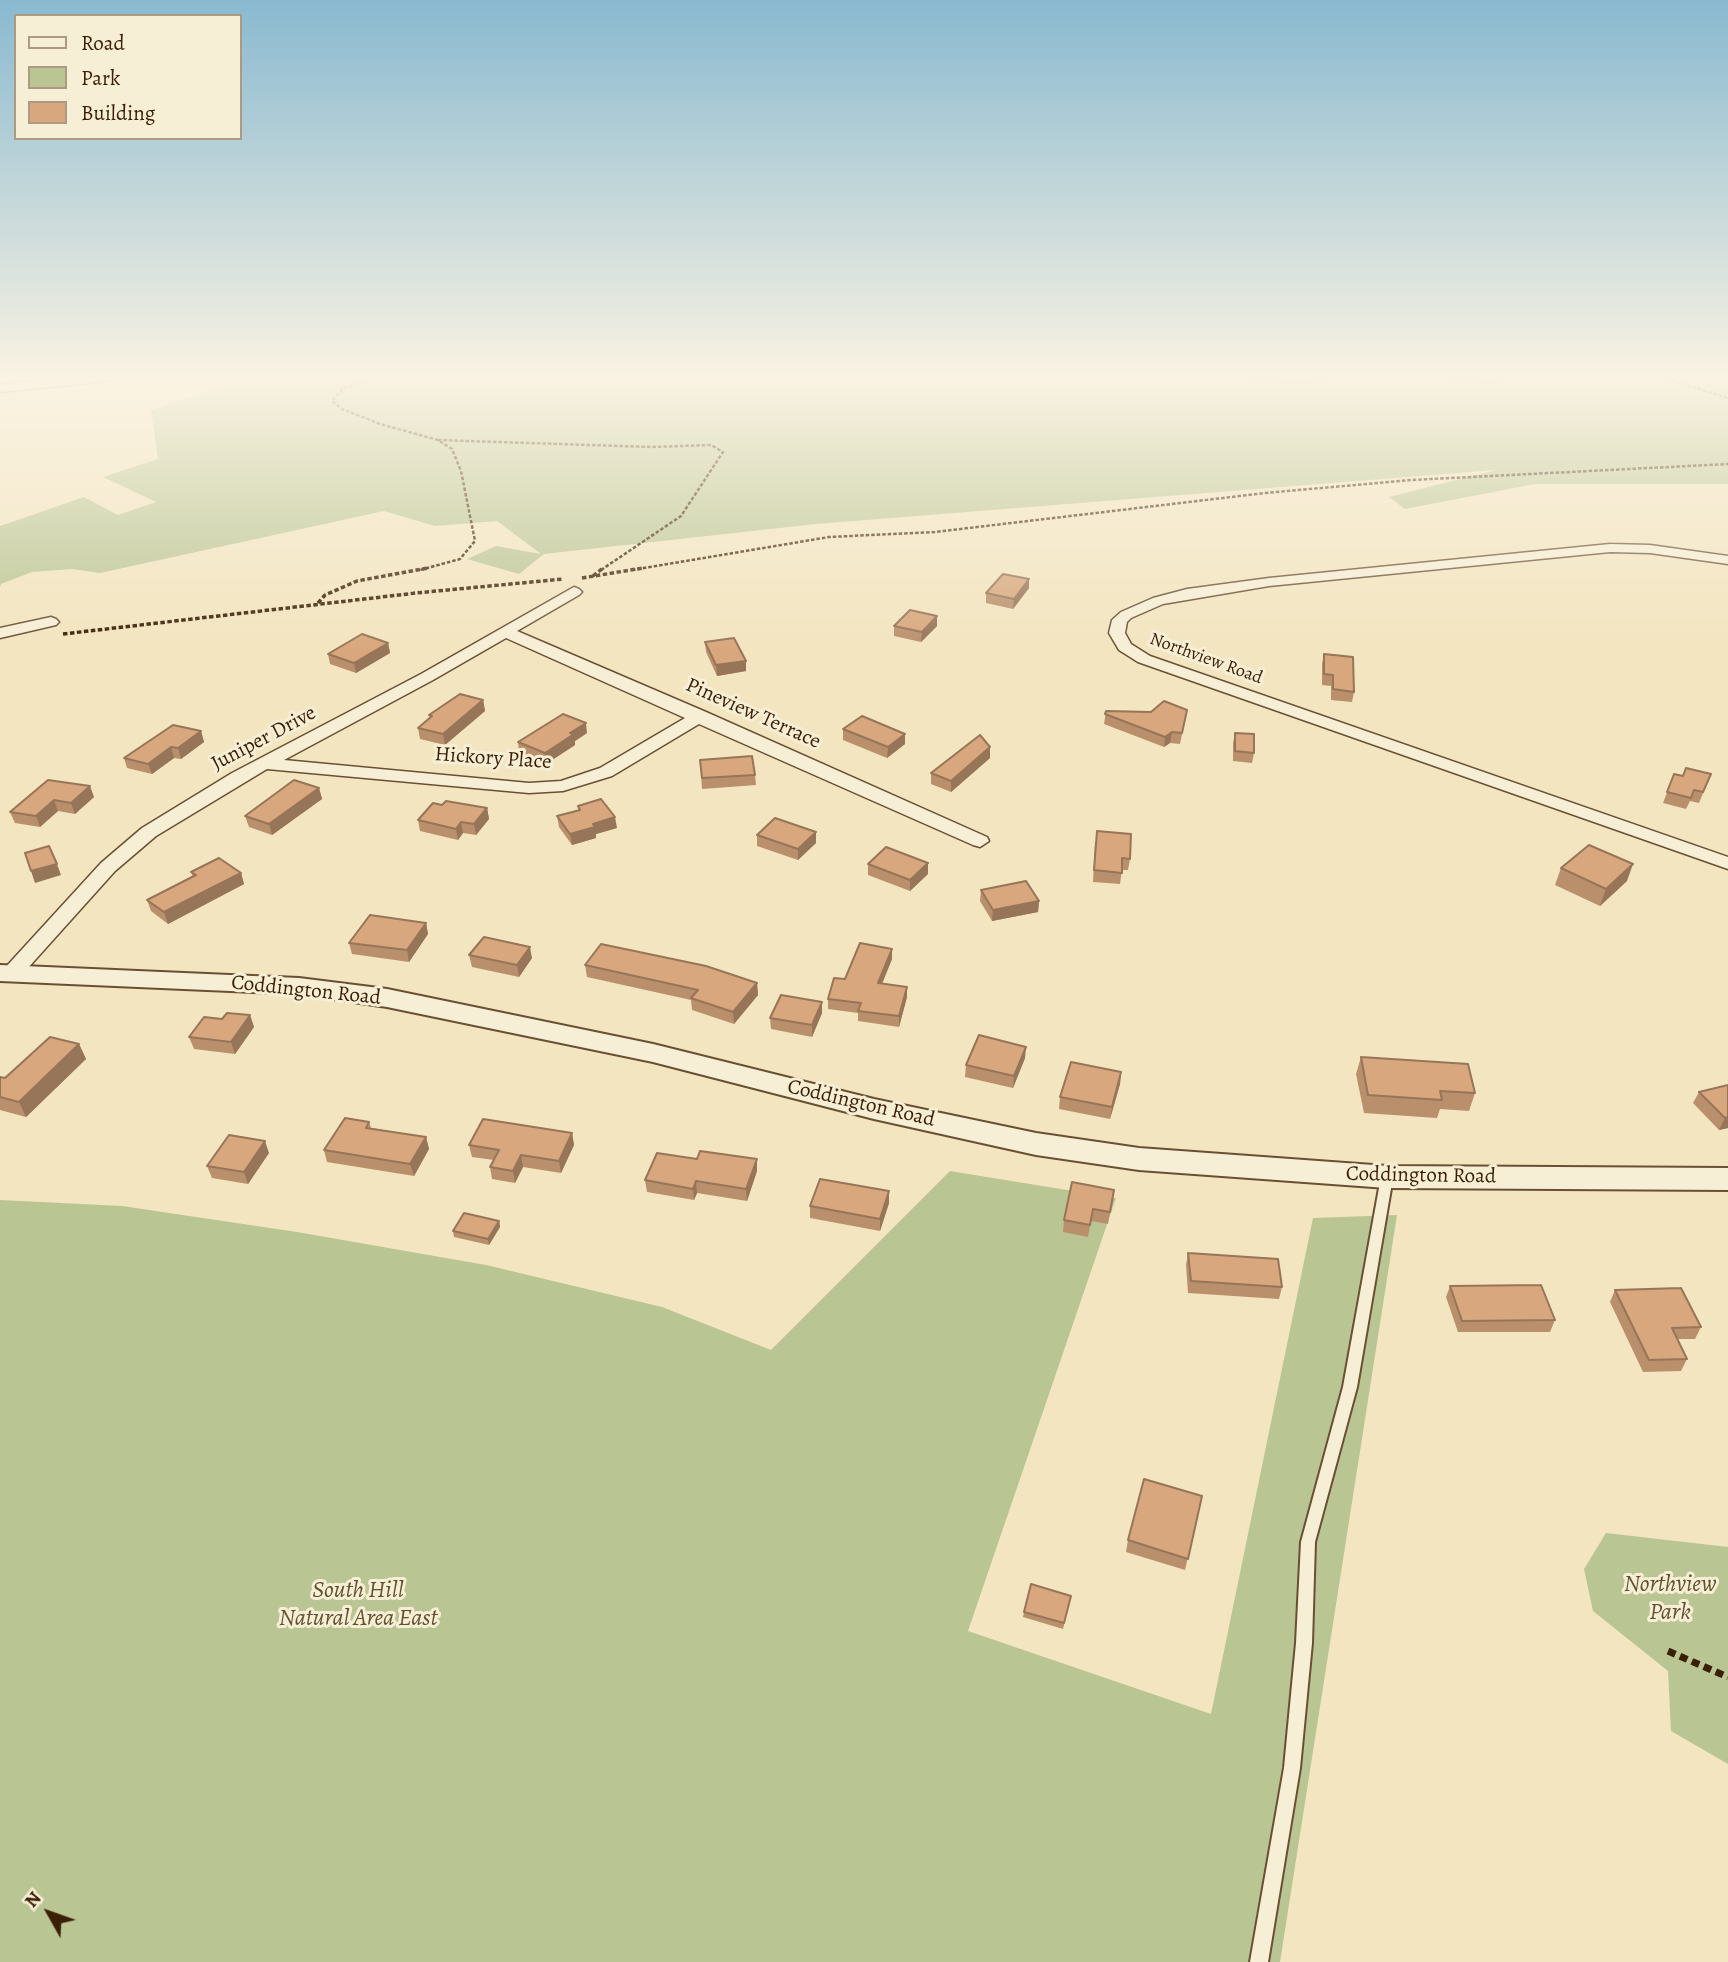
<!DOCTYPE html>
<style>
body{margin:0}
#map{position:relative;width:1728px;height:1962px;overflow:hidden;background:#f3e5c0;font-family:Alegreya,serif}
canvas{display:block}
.legend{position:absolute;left:14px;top:14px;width:228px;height:126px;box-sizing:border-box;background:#f7eed6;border:2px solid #ac9b82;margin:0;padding:9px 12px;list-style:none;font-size:21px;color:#3b1f04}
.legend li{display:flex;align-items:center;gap:14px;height:35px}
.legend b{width:35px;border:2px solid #ac9b82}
.north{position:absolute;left:14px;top:1878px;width:70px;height:70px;-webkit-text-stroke:5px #f7eed6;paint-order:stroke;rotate:310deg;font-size:19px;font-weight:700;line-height:28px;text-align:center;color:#3b1f04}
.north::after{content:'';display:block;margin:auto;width:24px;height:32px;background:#3b1f04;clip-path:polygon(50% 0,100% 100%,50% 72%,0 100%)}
</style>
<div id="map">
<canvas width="1728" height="1962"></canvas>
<ul class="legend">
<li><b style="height:9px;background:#f7eed6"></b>Road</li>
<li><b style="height:19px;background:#b9c593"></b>Park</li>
<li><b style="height:19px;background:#d8a77d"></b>Building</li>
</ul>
<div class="north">N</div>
</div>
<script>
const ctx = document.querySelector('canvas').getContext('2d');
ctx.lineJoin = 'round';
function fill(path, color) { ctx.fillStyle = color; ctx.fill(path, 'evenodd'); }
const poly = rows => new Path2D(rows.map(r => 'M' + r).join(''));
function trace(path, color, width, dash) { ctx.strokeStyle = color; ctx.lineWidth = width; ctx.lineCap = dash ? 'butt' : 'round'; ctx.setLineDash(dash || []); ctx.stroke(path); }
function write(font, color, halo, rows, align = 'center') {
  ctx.font = font + ' Alegreya,serif'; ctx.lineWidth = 6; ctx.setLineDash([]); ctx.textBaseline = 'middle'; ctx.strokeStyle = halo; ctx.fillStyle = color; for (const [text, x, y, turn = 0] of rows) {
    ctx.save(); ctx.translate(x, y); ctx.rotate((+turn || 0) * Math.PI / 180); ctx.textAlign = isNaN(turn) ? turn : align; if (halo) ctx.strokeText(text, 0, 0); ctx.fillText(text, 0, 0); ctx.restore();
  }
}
fill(poly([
 [252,377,1728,377,1728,484,1535,484,1405,509,1389,497,1496,470,816,524,544,554,519,574,467,559,496,546,541,554,497,521,435,526,384,511,100,573,72,569,32,572,1,584,0,587,0,526,84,497,118,515,156,502,103,477,158,459,151,410],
 [950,1171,1116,1198,968,1631,1211,1714,1313,1218,1397,1215,1280,1962,0,1962,0,1200,122,1206,297,1232,486,1265,662,1307,771,1350],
 [1606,1533,1728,1547,1728,1764,1671,1731,1668,1671,1593,1611,1584,1569]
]), '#b9c593');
const service = poly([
 [1387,1173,1391,1174,1393,1177,1357,1387,1315,1542,1312,1643,1300,1768,1268,1962,1250,1962,1284,1768,1296,1643,1301,1542,1343,1387,1381,1177,1383,1174,1387,1173]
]);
const minor = poly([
 [78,377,116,377,110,381,0,392,0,384,78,377],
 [1610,544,1650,545,1728,556,1728,564,1650,553,1610,552,1269,586,1163,604,1131,618,1127,622,1125,633,1131,644,1150,656,1728,857,1728,869,1138,662,1119,650,1109,633,1112,620,1121,612,1153,598,1187,589,1269,578,1610,544],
 [574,587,579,589,582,592,579,595,517,631,706,712,987,837,989,841,980,847,973,845,699,724,612,776,563,791,529,793,267,769,156,836,115,871,18,979,4,979,1,974,4,969,101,863,142,828,232,773,421,674,574,587],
 [506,638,685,718,600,768,561,781,529,783,284,760,433,680,506,638],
 [51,617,56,619,59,622,56,625,0,638,0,628,51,617]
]);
const tertiary = poly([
 [0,965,299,978,387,989,653,1044,874,1099,1036,1133,1139,1148,1387,1166,1728,1168,1728,1190,1387,1188,1139,1170,1036,1155,874,1119,653,1062,387,1007,299,994,0,981,0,965]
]);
trace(service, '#695033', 4);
trace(minor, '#695033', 3);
trace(tertiary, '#695033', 4);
trace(poly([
 [373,377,342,389,332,401,342,409,380,424,438,440,452,449,461,471,475,541,460,559,420,570],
 [1232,377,1297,382,1335,377],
 [1424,377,1492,381,1503,377],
 [1661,377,1728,398],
 [438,440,651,447,711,445,723,452,681,516,601,570],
 [632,570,829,537,935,532,1265,493,1411,480,1728,464]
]), '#3b1f04', 2.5, [3.5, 2]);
trace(poly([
 [593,576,603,568],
 [582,578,643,568],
 [318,603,325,595,357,581,428,568],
 [63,634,416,593,563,579]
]), '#3b1f04', 3.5, [4.5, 2.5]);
trace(poly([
 [1668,1651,1728,1677]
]), '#3b1f04', 7, [8, 5]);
fill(service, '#f7eed6');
fill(minor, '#f7eed6');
fill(tertiary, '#f7eed6');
fill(poly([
 [1029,588,1013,609,986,603,986,593],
 [937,616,937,626,921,642,894,636,894,626],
 [705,642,746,671,717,676,706,652],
 [388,643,390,653,356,673,330,664,328,654],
 [1324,654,1354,692,1352,702,1331,700,1331,686,1322,685,1322,664],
 [483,700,485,711,445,745,420,739,418,728,430,718,429,715],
 [1187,710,1180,744,1170,743,1164,747,1104,724,1106,711,1151,712],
 [843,729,905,744,887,758,843,740],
 [201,731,204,742,181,759,174,758,152,774,127,768,124,758],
 [587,733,575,741,575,745,546,764,519,753,518,742],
 [1235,733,1254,753,1252,763,1233,761,1233,743],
 [990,747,990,758,951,792,931,784,931,773],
 [700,760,755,775,756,785,702,789],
 [1674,774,1683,776,1711,774,1699,803,1690,801,1686,809,1663,803],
 [48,780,94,797,75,814,58,811,40,827,15,823,10,812],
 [319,788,322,799,272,835,249,827,245,816],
 [442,805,487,808,489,819,476,835,463,833,458,840,420,831,418,820],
 [578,806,617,828,596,834,596,838,572,845,559,827,557,816,578,810],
 [816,832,816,843,798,860,757,846,757,835],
 [1095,842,1130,859,1128,870,1122,870,1120,884,1093,882],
 [928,863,928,874,910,891,868,875,868,864],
 [1561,868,1627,881,1600,906,1555,885],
 [191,872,241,873,244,884,168,924,151,911,147,900,193,877],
 [981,890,1039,901,1038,912,992,921,980,901],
 [426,923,428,934,409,962,352,954,349,943],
 [469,955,532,958,519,977,472,967],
 [892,959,882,984,907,997,899,1027,858,1021,858,1013,828,1009,828,999,845,979],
 [585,965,757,983,758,995,734,1024,692,1010,691,1000,587,977],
 [822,1013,812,1037,771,1029,770,1018],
 [250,1015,254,1027,235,1054,194,1049,189,1037],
 [79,1044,86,1059,26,1117,0,1110,0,1077,5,1078],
 [1361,1057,1475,1093,1469,1111,1440,1109,1437,1118,1364,1113,1356,1074],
 [1025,1058,1013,1088,965,1077,966,1065],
 [1121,1072,1120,1084,1110,1119,1059,1109,1060,1097],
 [1728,1085,1728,1128,1719,1130,1693,1103,1699,1092],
 [369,1122,371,1128,426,1137,429,1149,414,1176,327,1162,324,1150],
 [572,1133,574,1145,561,1173,523,1167,515,1183,492,1179,490,1167,494,1160,472,1157,469,1145],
 [269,1153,248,1184,212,1178,207,1166],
 [757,1171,747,1201,697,1193,694,1200,647,1192,645,1180],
 [1114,1190,1108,1224,1091,1221,1088,1237,1063,1232,1064,1220],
 [889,1203,880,1231,810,1218,810,1206],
 [499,1221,500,1227,489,1245,454,1237,453,1231],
 [1188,1253,1282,1287,1279,1299,1188,1293,1186,1265],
 [1450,1286,1555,1320,1550,1332,1458,1332,1446,1297],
 [1615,1290,1701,1327,1695,1339,1677,1339,1687,1359,1681,1371,1643,1372,1610,1302],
 [1202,1496,1185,1570,1126,1552,1128,1540],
 [1070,1601,1063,1629,1023,1617,1024,1612]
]), '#ba906c');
fill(poly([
 [1029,579,1029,588,1013,609,1014,599],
 [937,616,937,626,921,642,922,632],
 [388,643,390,653,356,673,354,663],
 [746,661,746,671,717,676,716,665],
 [483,700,485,711,445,745,443,734],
 [586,723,587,733,575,741,575,745,546,764,545,753,570,733],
 [201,731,204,742,181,759,178,748],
 [1172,732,1170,743,1164,747,1165,737],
 [905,734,905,744,887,758,888,747],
 [171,747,174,758,152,774,148,764],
 [990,747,990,758,951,792,951,781],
 [90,786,94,797,75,814,71,803],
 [319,788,322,799,272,835,269,824],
 [54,800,58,811,40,827,36,816],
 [487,808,489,819,476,835,474,824],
 [615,817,617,828,596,834,596,838,572,845,570,834,593,824],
 [461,822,463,833,458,840,456,829],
 [816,832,816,843,798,860,798,849],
 [928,863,928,874,910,891,910,880],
 [57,864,61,875,35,883,31,871],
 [1633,864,1627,881,1600,906,1606,889],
 [241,873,244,884,168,924,164,912],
 [1039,901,1038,912,992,921,993,910],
 [426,923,428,934,409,962,407,950],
 [530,947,532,958,519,977,517,965],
 [892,949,892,959,878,993,878,983],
 [757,983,758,995,734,1024,733,1012],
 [907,987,907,997,899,1027,899,1016],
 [822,1002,822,1013,812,1037,812,1025],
 [250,1015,254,1027,235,1054,231,1042],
 [79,1044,86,1059,26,1117,19,1102],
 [1026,1047,1025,1058,1013,1088,1014,1076],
 [1121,1072,1120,1084,1110,1119,1112,1107],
 [1728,1117,1728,1128,1719,1130,1725,1118],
 [572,1133,574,1145,561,1173,559,1161],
 [426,1137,429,1149,414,1176,410,1164],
 [265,1141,269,1153,248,1184,244,1172],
 [521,1155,523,1167,515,1183,513,1171],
 [757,1159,757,1171,747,1201,746,1189],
 [696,1181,697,1193,694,1200,693,1189],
 [889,1191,889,1203,880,1231,880,1219],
 [499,1221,500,1227,489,1245,488,1239]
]), '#977558');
const building = poly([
 [1003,574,1029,579,1014,599,986,593,1003,574],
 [910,610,937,616,922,632,894,626,910,610],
 [362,634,388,643,354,663,328,654,362,634],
 [734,638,746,661,716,665,705,642,734,638],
 [1324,654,1353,657,1354,692,1333,689,1333,675,1324,674,1324,654],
 [460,694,483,700,443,734,418,728,432,716,429,715,460,694],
 [1164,701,1187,710,1182,733,1172,732,1165,737,1105,714,1106,711,1151,712,1164,701],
 [563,714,586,723,570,733,574,734,545,753,518,742,563,714],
 [862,716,905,734,888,747,843,729,862,716],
 [173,725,201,731,178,748,171,747,148,764,124,758,173,725],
 [1235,733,1254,734,1254,753,1235,751,1235,733],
 [980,735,990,747,951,781,931,773,980,735],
 [752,756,755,775,702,778,700,760,752,756],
 [1686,768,1711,774,1703,792,1694,790,1691,798,1667,792,1674,774,1683,776,1686,768],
 [48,780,90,786,71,803,54,800,36,816,10,812,48,780],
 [294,780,319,788,269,824,245,816,294,780],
 [601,799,615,817,593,824,595,827,570,834,557,816,580,810,578,806,601,799],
 [446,801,487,808,474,824,461,822,456,829,418,820,433,803,442,805,446,801],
 [775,818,816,832,798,849,757,835,775,818],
 [1097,831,1131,834,1130,859,1122,858,1122,873,1094,870,1097,831],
 [1589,845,1633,864,1606,889,1561,868,1589,845],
 [49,846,57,864,31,871,25,853,49,846],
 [886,847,928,863,910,880,868,864,886,847],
 [219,858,241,873,164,912,147,900,196,875,191,872,219,858],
 [1026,881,1039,901,993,910,981,890,1026,881],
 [370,915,426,923,407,950,349,943,370,915],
 [484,937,530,947,517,965,469,955,484,937],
 [860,943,892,949,878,983,907,987,899,1016,858,1011,861,1003,828,999,834,978,845,979,860,943],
 [601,944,706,966,757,983,733,1012,691,998,698,990,585,965,601,944],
 [781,995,822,1002,812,1025,770,1018,781,995],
 [227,1013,250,1015,231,1042,189,1037,204,1017,222,1019,227,1013],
 [979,1035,1026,1047,1014,1076,966,1065,979,1035],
 [50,1037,79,1044,19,1102,0,1097,0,1077,5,1078,50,1037],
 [1361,1057,1468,1064,1475,1093,1440,1091,1442,1100,1368,1095,1361,1057],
 [1071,1062,1121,1072,1112,1107,1060,1097,1071,1062],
 [1728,1085,1728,1117,1725,1118,1699,1092,1728,1085],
 [345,1118,369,1122,366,1128,426,1137,410,1164,324,1150,345,1118],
 [483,1119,572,1133,559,1161,521,1155,513,1171,490,1167,499,1150,469,1145,483,1119],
 [229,1135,265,1141,244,1172,207,1166,229,1135],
 [700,1151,757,1159,746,1189,696,1181,693,1189,645,1180,657,1153,697,1159,700,1151],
 [820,1179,889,1191,880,1219,810,1206,820,1179],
 [1072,1182,1114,1190,1110,1212,1093,1209,1090,1225,1064,1220,1072,1182],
 [464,1213,499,1221,488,1239,453,1231,464,1213],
 [1188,1253,1278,1259,1282,1287,1191,1281,1188,1253],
 [1541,1285,1555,1320,1462,1321,1450,1286,1541,1285],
 [1681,1288,1701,1327,1672,1328,1687,1359,1649,1360,1615,1290,1681,1288],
 [1144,1479,1202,1496,1188,1559,1128,1540,1144,1479],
 [1031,1584,1071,1596,1064,1623,1024,1612,1031,1584]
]);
fill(building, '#d8a77d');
trace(building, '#977558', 2);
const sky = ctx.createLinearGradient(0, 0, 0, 651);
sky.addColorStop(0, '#89b9d0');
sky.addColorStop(0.58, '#faf3e3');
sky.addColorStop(1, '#faf3e300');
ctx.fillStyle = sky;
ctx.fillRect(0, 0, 1728, 651);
write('18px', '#3b1f04', '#f7eed6', [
 ["Northview Road",1206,659,20]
]);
write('21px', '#3b1f04', '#f7eed6', [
 ["Pineview Terrace",753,714,24],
 ["Juniper Drive",264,739,-28],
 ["Hickory Place",493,759,4],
 ["Coddington Road",306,991,6],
 ["Coddington Road",861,1104,13],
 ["Coddington Road",1421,1176,1]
]);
write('italic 24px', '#61512f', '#f7eed6', [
 ["Northview",1670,1585],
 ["Park",1670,1613],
 ["South Hill",358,1591],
 ["Natural Area East",358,1619]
]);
</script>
